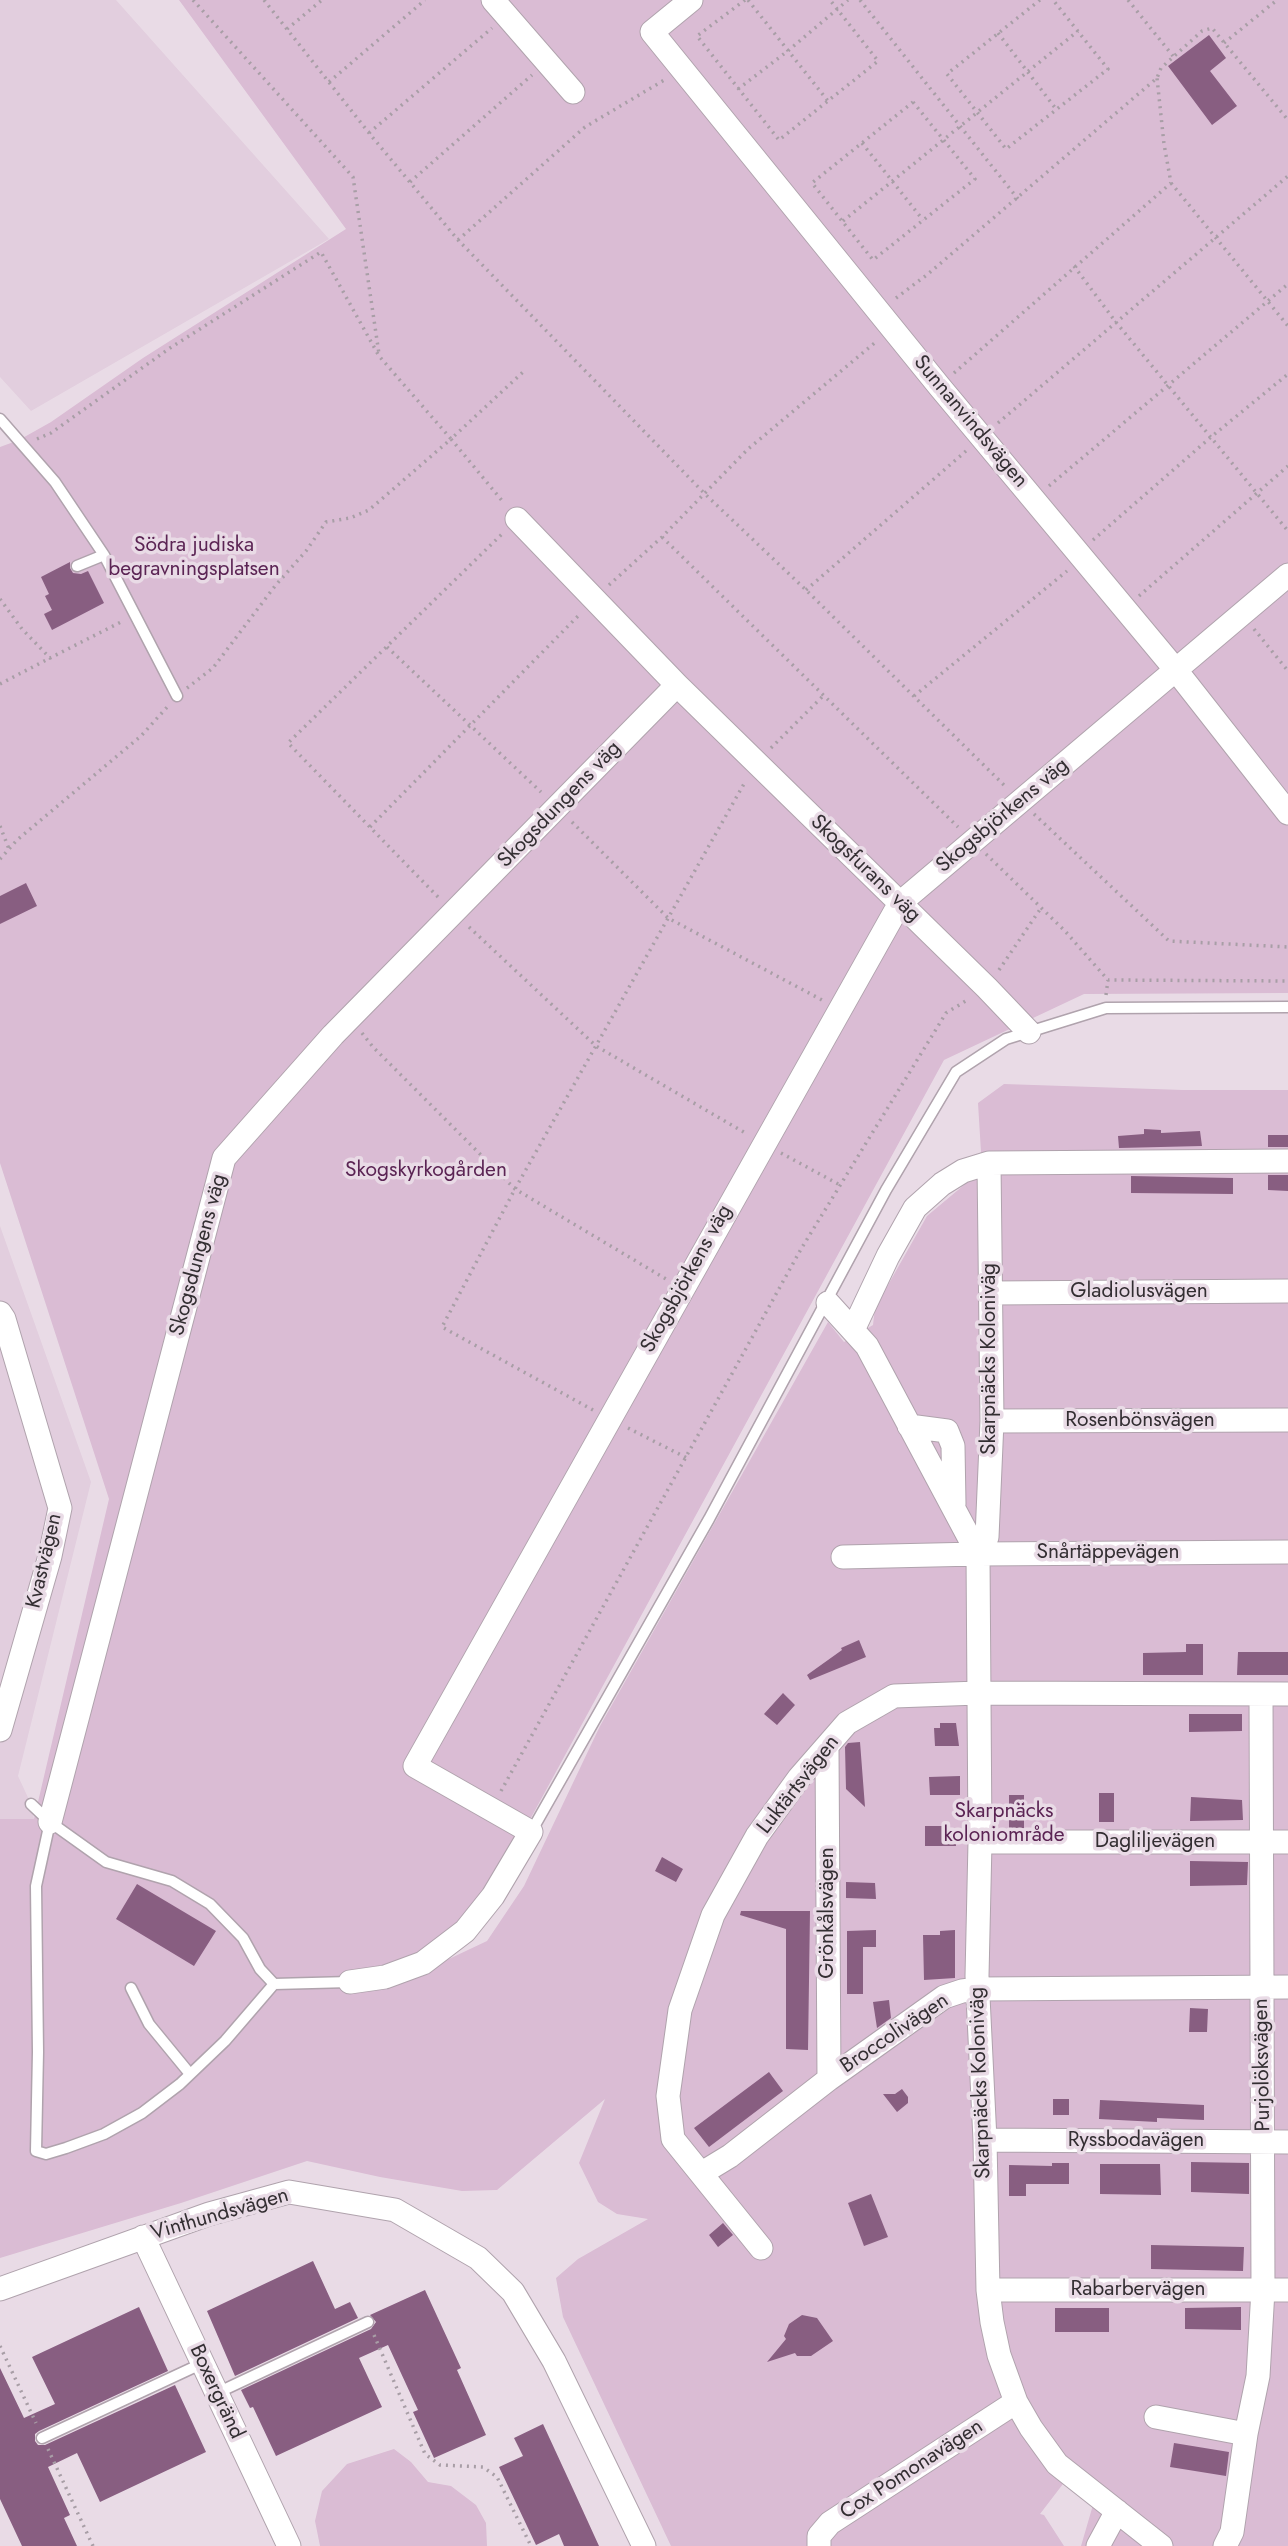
<!DOCTYPE html>
<meta charset="utf-8">
<style>
body{margin:0}
canvas{display:block;background:#e9dbe6}
</style>
<canvas width="1288" height="2546"></canvas>
<script>
const ctx = document.querySelector('canvas').getContext('2d');
ctx.lineJoin = 'round';
function fill(path, color) { ctx.fillStyle = color; ctx.fill(path, 'evenodd'); }
const poly = rows => new Path2D(rows.map(r => 'M' + r).join(''));
function trace(path, color, width, dash) { ctx.strokeStyle = color; ctx.lineWidth = width; ctx.lineCap = dash ? 'butt' : 'round'; ctx.setLineDash(dash || []); ctx.stroke(path); }
function write(font, color, halo, rows, align = 'center') {
  ctx.font = font + ' Jost,sans-serif'; ctx.lineWidth = 7; ctx.setLineDash([]); ctx.textBaseline = 'middle'; ctx.strokeStyle = halo; ctx.fillStyle = color; for (const [text, x, y, turn = 0] of rows) {
    ctx.save(); ctx.translate(x, y); ctx.rotate((+turn || 0) * Math.PI / 180); ctx.textAlign = isNaN(turn) ? turn : align; if (halo) ctx.strokeText(text, 0, 0); ctx.fillText(text, 0, 0); ctx.restore();
  }
}
fill(poly([
 [0,0,116,0,329,239,31,411,0,377],
 [0,1226,91,1482,18,1776,31,1804,34,1819,0,1820]
]), '#e2cede');
fill(poly([
 [179,0,1288,0,1288,993,1084,994,944,1060,461,1946,432,1967,487,1941,524,1886,600,1726,828,1322,844,1342,873,1325,875,1308,927,1216,964,1185,981,1152,978,1103,1004,1084,1183,1090,1288,1090,1288,2546,1081,2546,1093,2505,1066,2480,1040,2514,1044,2515,1064,2546,671,2546,563,2317,556,2278,578,2259,648,2219,617,2214,598,2202,579,2163,605,2099,497,2190,462,2191,380,2177,307,2161,181,2203,0,2258,0,1819,34,1819,109,1499,0,1163,0,447,19,440,51,422,143,358,346,229],
 [394,2449,411,2462,428,2482,451,2486,476,2505,486,2523,487,2546,320,2546,315,2521,322,2491,347,2464]
]), '#dabcd4');
fill(poly([
 [1209,35,1226,58,1210,71,1237,106,1212,125,1168,66],
 [70,562,70,568,73,573,81,574,88,571,104,603,52,630,44,614,52,610,45,596,49,594,41,577],
 [26,883,37,906,0,924,0,896],
 [1144,1129,1161,1130,1161,1133,1200,1131,1202,1146,1119,1148,1118,1136,1144,1134],
 [1268,1135,1288,1135,1288,1147,1268,1147],
 [1268,1175,1288,1175,1288,1191,1268,1190],
 [1131,1176,1233,1178,1233,1194,1131,1193],
 [859,1640,866,1657,810,1680,807,1675,842,1650,841,1648],
 [1186,1644,1203,1644,1203,1675,1143,1675,1143,1653,1186,1652],
 [1238,1652,1288,1652,1288,1675,1237,1675],
 [783,1693,795,1705,777,1725,764,1714],
 [1189,1714,1242,1714,1242,1731,1189,1732],
 [940,1723,956,1723,959,1746,935,1746,934,1728,940,1728],
 [860,1742,865,1807,846,1789,845,1747,848,1743],
 [960,1776,960,1795,930,1795,929,1777],
 [1099,1793,1114,1793,1114,1822,1099,1822],
 [1009,1795,1024,1795,1024,1828,1009,1828],
 [1191,1797,1242,1800,1243,1820,1190,1821],
 [925,1826,949,1826,949,1830,955,1831,956,1846,925,1846],
 [662,1857,683,1869,676,1882,655,1871],
 [1190,1861,1248,1862,1247,1885,1190,1886],
 [846,1882,875,1883,876,1899,846,1898],
 [137,1884,216,1931,194,1966,116,1919],
 [741,1911,810,1911,808,2050,786,2049,786,1929,740,1915],
 [876,1930,876,1947,863,1947,863,1994,847,1994,847,1931],
 [955,1930,955,1978,924,1980,923,1935,940,1935,940,1931],
 [889,2000,891,2018,877,2028,873,2002],
 [1190,2008,1208,2009,1207,2032,1189,2032],
 [769,2072,783,2091,709,2147,694,2128],
 [902,2089,908,2097,908,2103,897,2112,883,2094,895,2094],
 [1053,2099,1069,2099,1069,2115,1053,2115],
 [1100,2100,1204,2105,1204,2120,1157,2118,1157,2122,1099,2119],
 [1191,2162,1249,2163,1249,2194,1191,2192],
 [1052,2163,1069,2163,1069,2184,1026,2184,1026,2196,1009,2196,1009,2165,1052,2166],
 [1100,2164,1160,2164,1161,2195,1100,2194],
 [871,2194,888,2237,864,2246,848,2203],
 [723,2223,733,2235,718,2247,709,2235],
 [1151,2245,1244,2247,1243,2271,1151,2269],
 [313,2261,335,2309,350,2302,358,2318,235,2376,207,2311],
 [425,2290,461,2368,457,2370,486,2435,434,2458,413,2412,418,2410,388,2345,359,2358,382,2407,276,2456,253,2407,250,2408,241,2390,371,2329,376,2322,370,2315],
 [139,2307,168,2371,39,2431,35,2434,35,2441,38,2445,45,2445,175,2385,206,2452,100,2502,77,2453,48,2467,70,2515,64,2518,77,2546,22,2546,0,2499,0,2368,24,2418,55,2404,32,2357],
 [1241,2307,1241,2330,1185,2329,1185,2308],
 [1055,2308,1109,2308,1109,2332,1055,2332],
 [802,2315,817,2318,833,2341,811,2356,797,2356,795,2353,767,2362,786,2339,784,2336,789,2324],
 [543,2424,573,2489,599,2546,564,2546,559,2534,536,2545,499,2467,523,2456,514,2438],
 [1174,2443,1229,2452,1226,2476,1170,2467]
]), '#885e81');
const lane = poly([
 [0,419,55,482,104,555,177,696],
 [77,566,104,555],
 [31,1804,50,1822,106,1862,172,1881,210,1904,243,1938,260,1969,274,1984,350,1982],
 [50,1822,36,1886,38,2052,36,2151,46,2154,66,2148,104,2134,142,2113,180,2084,225,2041,274,1984],
 [531,1832,709,1519,886,1190,956,1072,1006,1039,1106,1008,1288,1007],
 [131,1988,149,2024,190,2074],
 [217,2393,368,2322],
 [42,2438,203,2363]
]);
const street = poly([
 [493,0,573,92],
 [691,0,652,32,939,386,1175,669,1288,813],
 [517,519,677,685,987,988,1029,1032],
 [991,1293,1288,1291],
 [828,1303,867,1346,978,1554,1288,1552],
 [0,1313,4,1319,60,1508,50,1556,0,1730],
 [853,1330,888,1256,915,1208,942,1184,963,1171,989,1163],
 [992,1421,1288,1420],
 [909,1426,947,1431,953,1446,954,1504],
 [843,1557,978,1554],
 [827,1748,829,2079],
 [50,1822,224,1158,333,1035,677,685],
 [980,1842,1288,1842],
 [350,1982,385,1977,423,1963,465,1931,493,1896,531,1832,415,1766,900,903,1288,575],
 [985,2140,1288,2142],
 [702,2173,730,2156,829,2079,944,1997,962,1991,978,1989,1288,1987],
 [143,2237,289,2546],
 [761,2248,673,2139,668,2096,680,2010,713,1915,757,1836,799,1778,847,1723,894,1696,979,1693,1288,1694],
 [0,2289,209,2214,289,2192,395,2210,478,2258,513,2292,554,2361,644,2546],
 [988,2290,1288,2290],
 [1156,2417,1246,2434],
 [819,2546,819,2536,830,2523,1016,2402],
 [1098,2546,1117,2511],
 [1161,2546,1057,2464,1031,2428,1016,2402,999,2355,992,2322,988,2290,985,2140,977,1976,980,1842,978,1554,987,1537,992,1421,989,1163,1288,1161],
 [1225,2546,1232,2532,1246,2434,1258,2376,1263,2290,1261,1695]
]);
trace(lane, '#b0a3ad', 13);
trace(street, '#b0a3ad', 25);
trace(poly([
 [193,0,353,177,379,354],
 [264,0,369,133,458,240,705,494,806,590,1006,787],
 [745,0,697,36,779,140,878,61,830,0],
 [748,0,828,101],
 [860,0,1018,199],
 [1040,0,947,74,1006,149,1108,69,1053,0],
 [1128,0,1173,56],
 [287,29,322,0],
 [998,33,1056,109],
 [1224,43,1277,0],
 [329,82,425,0],
 [738,89,789,50,848,0],
 [913,102,975,179,873,260,812,183,913,102],
 [369,133,492,28],
 [862,143,923,220],
 [410,182,532,75],
 [1171,183,1288,326],
 [843,221,1078,31],
 [458,240,585,127,666,79],
 [1074,266,1115,321,1288,531],
 [896,298,928,274,1157,78,1161,68,1202,31,1212,28,1288,120],
 [954,373,1171,183,1164,144,1157,78],
 [998,423,1288,176],
 [37,439,51,433,170,348,321,252,379,356,451,439,523,372],
 [1049,486,1288,284],
 [662,537,958,827],
 [1093,540,1211,437,1288,374],
 [609,585,662,537,748,449,877,341],
 [806,590,966,451],
 [1139,596,1288,466],
 [0,599,22,629,50,658,121,622],
 [1254,629,1288,671],
 [387,647,541,792],
 [0,684,50,658],
 [187,688,213,668,275,586,306,551,326,522,350,518,369,510,451,439,504,503],
 [914,696,1067,571],
 [771,748,824,695],
 [1034,814,1169,941,1288,947],
 [572,822,668,918,822,1000],
 [0,826,9,849],
 [370,827,581,613],
 [986,854,1065,931,1108,980,1288,981],
 [0,859,17,840,141,736,169,705],
 [438,897,288,743,502,534],
 [469,927,596,1046,747,1134],
 [999,970,1041,908],
 [1106,995,1108,980],
 [362,1033,373,1047,515,1189,666,1279],
 [781,1153,840,1185],
 [593,1410,442,1327,515,1189,745,782],
 [628,1428,687,1458],
 [501,1791,801,1249,946,1013,969,999],
 [374,2335,425,2454,440,2465,483,2467,497,2477,531,2546],
 [0,2346,36,2423],
 [48,2449,93,2546]
]), '#a89ea6', 3.5, [2, 5]);
trace(lane, '#fff', 10);
trace(street, '#fff', 23);
write('21px', '#332e32', '#e9dbe6', [
 ["Sunnanvindsvägen",970,422,50],
 ["Skogsdungens väg",560,805,-46],
 ["Skogsbjörkens väg",1003,816,-40],
 ["Skogsfurans väg",865,869,44],
 ["Skogsdungens väg",199,1255,-75],
 ["Skogsbjörkens väg",687,1279,-61],
 ["Gladiolusvägen",1139,1292],
 ["Skarpnäcks Koloniväg",990,1359,-90],
 ["Rosenbönsvägen",1140,1421],
 ["Snårtäppevägen",1108,1553],
 ["Kvastvägen",45,1561,-77],
 ["Luktärtsvägen",799,1785,-52],
 ["Dagliljevägen",1155,1842],
 ["Grönkålsvägen",828,1913,-90],
 ["Broccolivägen",895,2034,-34],
 ["Purjolöksvägen",1263,2065,-91],
 ["Skarpnäcks Koloniväg",981,2083,-92],
 ["Ryssbodavägen",1136,2141],
 ["Vinthundsvägen",220,2215,-16],
 ["Rabarbervägen",1138,2290],
 ["Boxergränd",216,2392,65],
 ["Cox Pomonavägen",912,2470,-33]
]);
write('21px', '#5b2454', '#e9dbe6', [
 ["Södra judiska",194,546],
 ["begravningsplatsen",194,570],
 ["Skogskyrkogården",426,1171],
 ["Skarpnäcks",1004,1812],
 ["koloniområde",1004,1836]
]);
</script>
